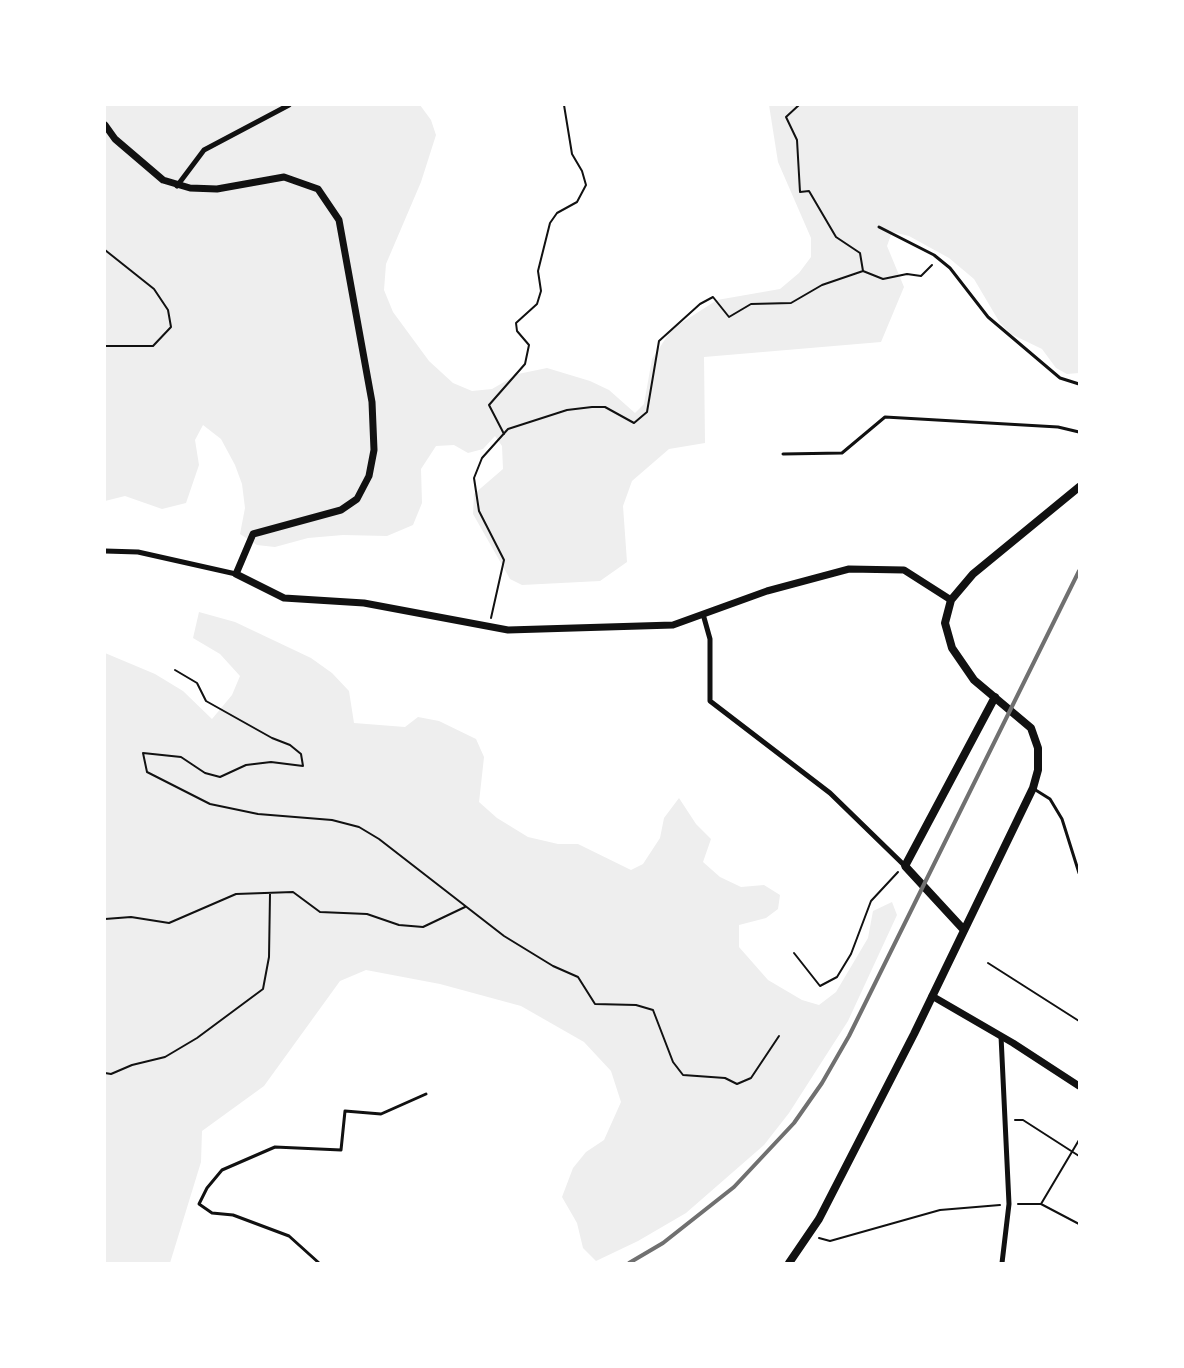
<!DOCTYPE html>
<style>
body{margin:0}
#map{position:relative;width:1184px;height:1368px;overflow:hidden;background:#fff;font-family:Barlow,sans-serif}
canvas{display:block}
.frame{position:absolute;inset:0;border:106px solid #fff;pointer-events:none}
</style>
<div id="map">
<canvas width="1184" height="1368"></canvas>
<div class="frame"></div>
</div>
<script>
const ctx = document.querySelector('canvas').getContext('2d');
ctx.lineJoin = 'round';
function fill(path, color) { ctx.fillStyle = color; ctx.fill(path, 'evenodd'); }
const poly = rows => new Path2D(rows.map(r => 'M' + r).join(''));
function trace(path, color, width, dash) { ctx.strokeStyle = color; ctx.lineWidth = width; ctx.lineCap = dash ? 'butt' : 'round'; ctx.setLineDash(dash || []); ctx.stroke(path); }
fill(poly([
 [105,105,420,105,431,120,436,135,421,182,386,264,384,290,393,312,429,361,453,383,472,391,492,389,518,374,547,368,590,381,609,390,635,413,644,404,652,359,672,329,717,300,780,289,799,273,811,257,811,238,778,162,769,105,1079,105,1079,373,1067,374,1056,368,1042,349,1011,334,1000,323,974,279,949,258,909,236,892,232,887,246,904,287,881,342,704,357,705,443,669,449,632,481,623,506,627,562,600,581,522,585,510,579,473,514,474,494,503,469,502,446,495,436,483,449,468,453,454,445,436,446,421,469,422,503,413,525,387,536,343,535,308,538,275,547,257,545,240,534,245,508,242,484,235,465,221,439,203,425,195,440,199,465,186,503,162,509,125,496,105,501],
 [199,612,235,622,311,658,332,673,349,691,354,723,405,727,418,717,439,721,476,739,484,757,479,802,497,818,528,837,558,844,578,844,631,870,643,864,660,838,664,818,679,798,696,824,711,839,703,862,720,877,741,887,764,885,780,895,778,909,766,918,739,925,739,947,768,980,802,1000,819,1005,836,992,868,938,873,911,892,902,897,915,848,1021,789,1113,764,1145,686,1213,638,1241,596,1261,583,1248,577,1223,562,1197,573,1168,586,1152,604,1140,621,1102,611,1071,584,1042,521,1006,440,984,366,970,340,981,264,1086,202,1131,201,1162,170,1263,105,1263,105,653,155,674,183,691,212,719,232,695,240,676,220,654,193,638]
]), '#eee');
trace(poly([
 [799,105,786,117,797,140,800,192,809,191,836,237,860,253,863,271],
 [105,250,154,289,168,310,171,327,153,346,105,346],
 [504,434,489,405,525,364,529,345,517,331,516,323,537,304,541,291,538,271,550,223,557,213,577,202,586,185,582,171,572,154,564,105],
 [491,618,504,560,479,511,474,478,482,458,508,429,567,410,592,407,605,407,634,423,647,412,659,341,700,304,713,297,729,317,751,304,791,303,822,285,863,271,883,279,907,274,921,276,932,265],
 [175,670,197,683,206,701,272,738,290,745,301,754,303,766,271,762,246,765,220,777,205,773,181,757,143,753,147,772,210,804,258,814,332,820,359,827,379,839,504,936,553,966,578,977,595,1004,636,1005,653,1010,673,1062,683,1075,725,1078,737,1084,751,1078,779,1036],
 [105,919,131,917,169,923,236,894,293,892,320,912,367,914,399,925,423,927,465,907],
 [794,953,820,986,837,977,851,954,871,901,898,872],
 [988,963,1079,1021],
 [105,1073,111,1074,132,1065,165,1057,197,1038,263,989,269,957,270,894],
 [1015,1120,1023,1120,1079,1156],
 [1018,1204,1041,1204,1079,1224],
 [1041,1204,1079,1140],
 [819,1238,830,1241,940,1210,1000,1205]
]), '#111', 2);
trace(poly([
 [879,227,934,255,950,268,988,317,1060,378,1079,384],
 [783,454,842,453,885,417,1058,427,1079,432],
 [1034,789,1050,799,1062,819,1079,873],
 [319,1263,289,1236,233,1215,212,1213,199,1204,207,1188,222,1170,275,1147,341,1150,345,1111,381,1114,426,1094]
]), '#111', 3);
trace(poly([
 [177,186,204,150,289,105],
 [105,551,138,552,236,574],
 [703,614,710,639,710,701,830,793,905,866],
 [1001,1036,1009,1204,1002,1263]
]), '#111', 5);
trace(poly([
 [105,125,115,139,163,180,190,188,217,189,284,177,318,189,339,220,372,402,374,450,369,476,357,499,341,510,253,534,236,574,284,598,364,603,508,630,673,625,767,591,849,569,904,570,951,600],
 [932,996,1013,1043,1079,1086]
]), '#111', 7);
trace(poly([
 [964,930,905,866,995,697],
 [789,1263,819,1219,914,1034,1033,788,1038,770,1038,748,1031,728,974,680,952,648,945,623,951,600,973,574,1079,487]
]), '#111', 8);
trace(poly([
 [629,1263,663,1243,734,1187,794,1123,822,1083,849,1036,1079,571]
]), '#707070', 4);
</script>
